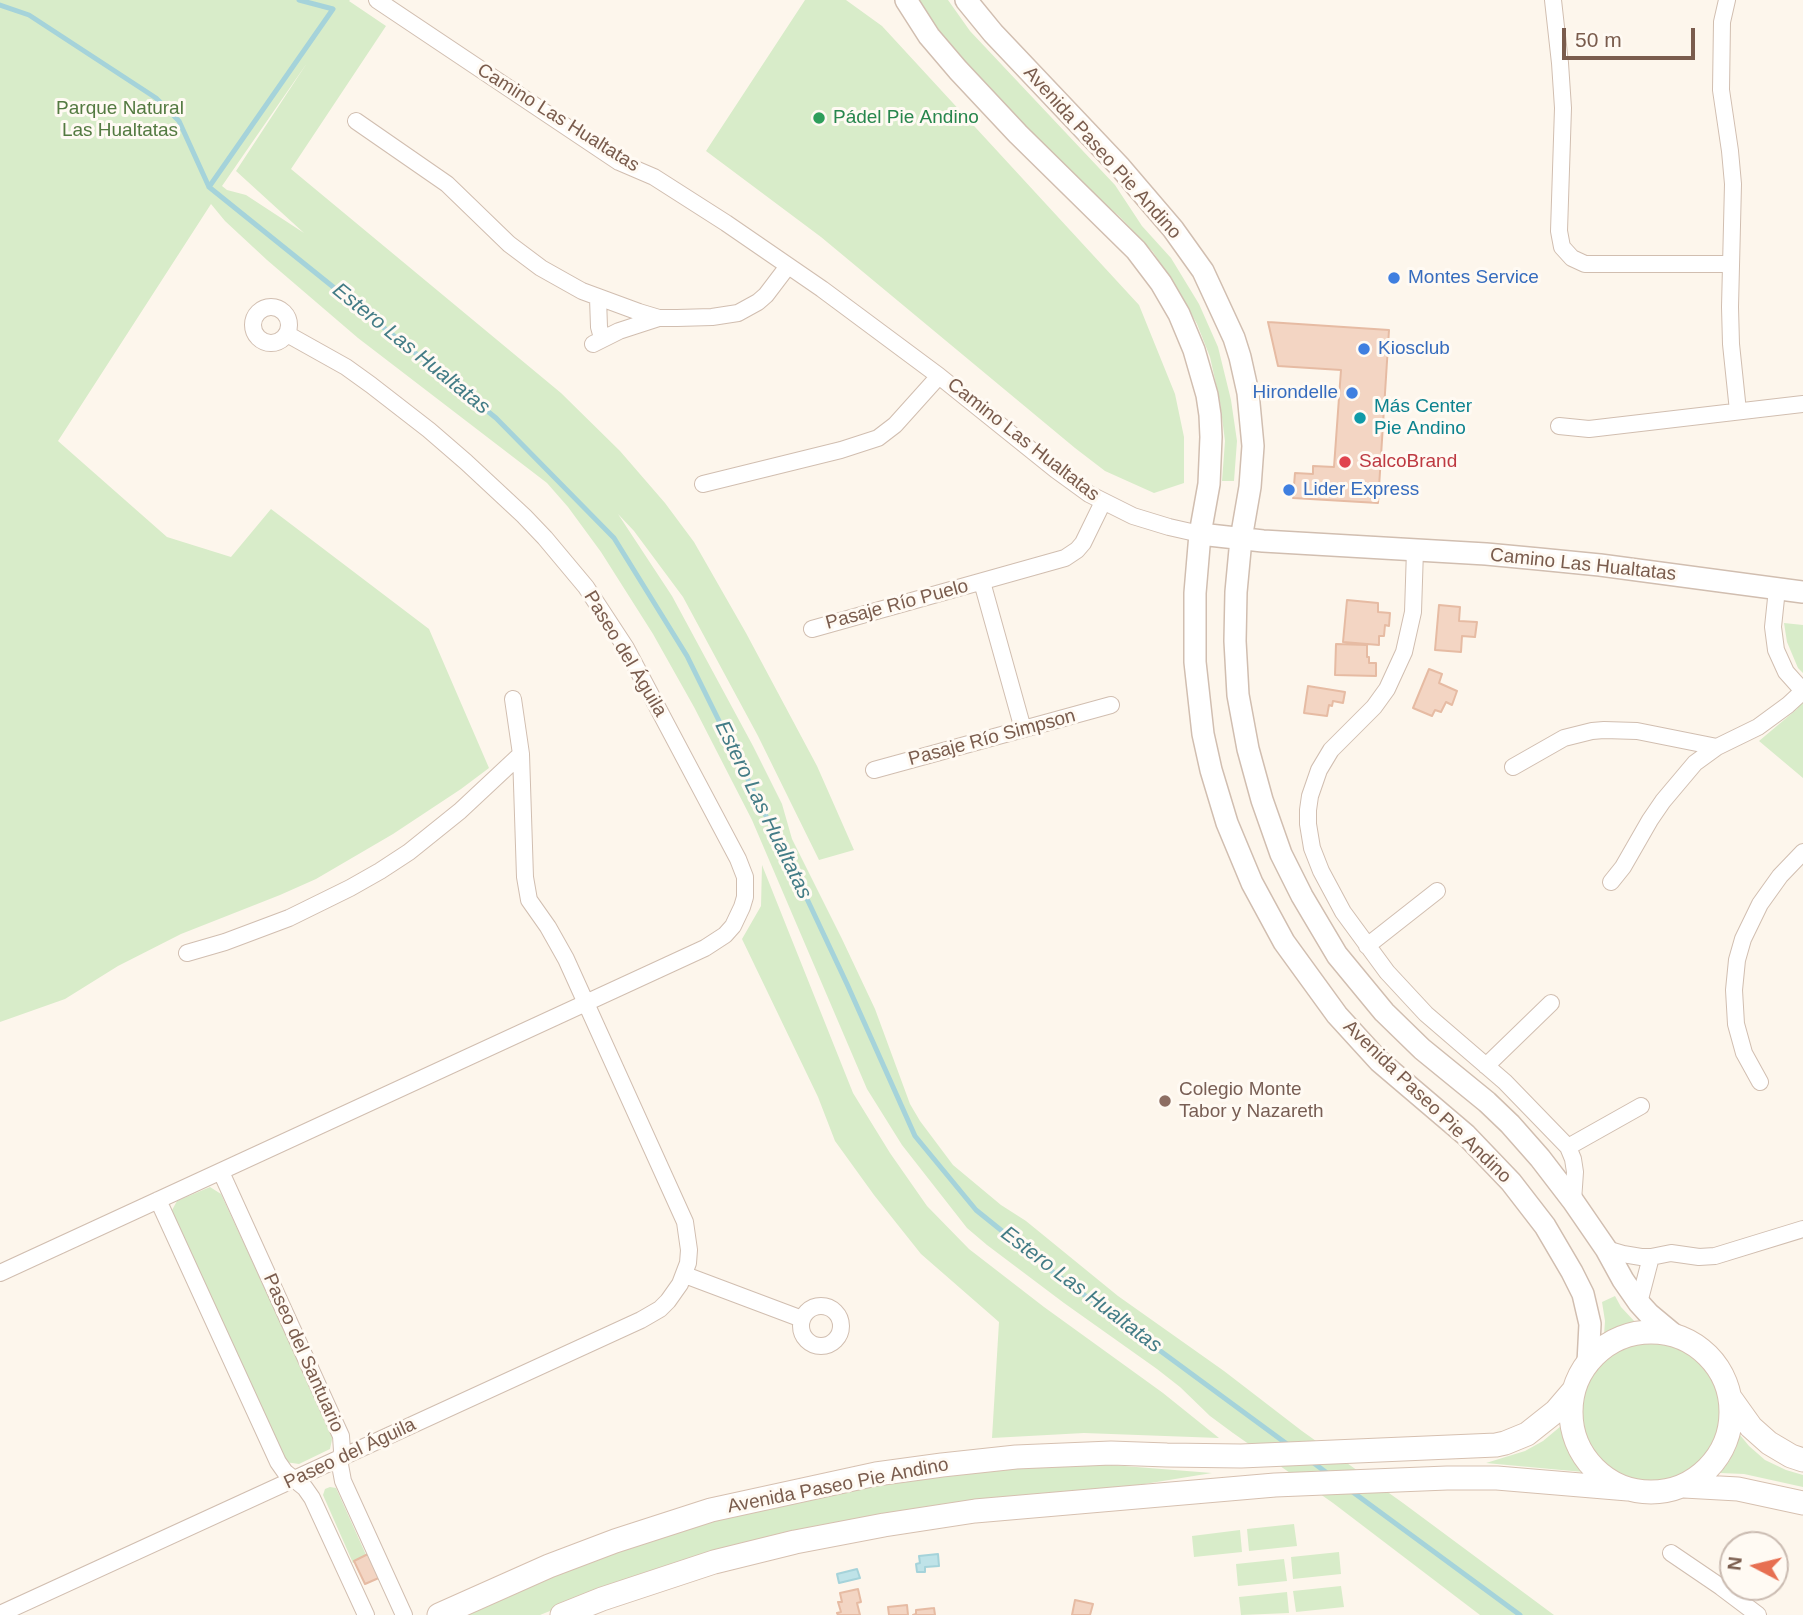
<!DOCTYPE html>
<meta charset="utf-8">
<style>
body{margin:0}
#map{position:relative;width:1803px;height:1615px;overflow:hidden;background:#fdf6ec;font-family:Arial,sans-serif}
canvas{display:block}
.north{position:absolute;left:1719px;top:1531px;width:70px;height:70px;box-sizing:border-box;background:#fffaf3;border:2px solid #cabbb1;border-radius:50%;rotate:277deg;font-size:19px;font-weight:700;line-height:28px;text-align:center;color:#7a5c4d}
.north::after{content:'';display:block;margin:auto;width:24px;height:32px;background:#e76f51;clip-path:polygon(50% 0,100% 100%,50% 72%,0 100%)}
.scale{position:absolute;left:1562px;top:28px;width:133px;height:32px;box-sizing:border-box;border:4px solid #7a5c4d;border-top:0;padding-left:9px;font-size:21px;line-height:24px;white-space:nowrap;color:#7a5c4d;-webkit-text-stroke:5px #fffaf3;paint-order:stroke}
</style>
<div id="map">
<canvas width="1803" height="1615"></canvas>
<div class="north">N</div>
<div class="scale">50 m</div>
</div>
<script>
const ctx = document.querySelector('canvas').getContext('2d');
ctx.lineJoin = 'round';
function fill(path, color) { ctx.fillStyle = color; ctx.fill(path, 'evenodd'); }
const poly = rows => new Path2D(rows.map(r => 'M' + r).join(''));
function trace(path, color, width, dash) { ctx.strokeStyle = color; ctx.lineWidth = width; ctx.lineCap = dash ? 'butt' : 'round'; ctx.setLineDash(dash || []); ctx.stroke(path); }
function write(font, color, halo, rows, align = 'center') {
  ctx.font = font + ' Arial,sans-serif'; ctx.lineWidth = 6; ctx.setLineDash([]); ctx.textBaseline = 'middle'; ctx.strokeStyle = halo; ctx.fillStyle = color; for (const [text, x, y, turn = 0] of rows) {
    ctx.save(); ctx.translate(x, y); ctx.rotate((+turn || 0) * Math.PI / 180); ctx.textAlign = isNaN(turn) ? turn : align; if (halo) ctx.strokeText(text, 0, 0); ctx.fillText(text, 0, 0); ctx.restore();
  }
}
fill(poly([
 [0,0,350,0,349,1,386,26,291,169,561,393,620,451,665,503,694,542,746,633,817,766,854,850,819,860,758,736,683,597,634,531,618,514,672,596,753,746,782,804,792,839,842,939,875,1009,910,1104,920,1121,953,1165,1001,1205,1026,1221,1118,1296,1224,1371,1302,1431,1403,1503,1554,1615,1480,1615,1333,1503,1233,1433,1210,1416,1180,1387,1157,1369,1064,1303,987,1245,967,1228,902,1145,867,1089,752,820,694,707,653,634,601,552,568,507,547,483,358,338,267,260,225,221,211,204,58,441,167,537,231,557,271,509,429,629,489,768,461,789,393,834,316,879,280,895,181,934,118,966,65,999,0,1022],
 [307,63,236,171,304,233,246,195,227,190,222,186],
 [805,0,846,0,882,26,1139,305,1175,394,1184,437,1184,483,1154,493,1105,471,1075,448,821,237,706,151],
 [915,0,948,0,970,31,1115,185,1142,226,1171,258,1199,304,1218,347,1231,400,1237,441,1234,481,1222,481,1225,441,1220,402,1210,357,1197,324,1176,287,1153,252,1119,216,1063,170,964,67],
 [1784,623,1803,625,1803,673,1798,668,1787,642],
 [1803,697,1803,778,1759,741,1797,709],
 [762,865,853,1093,890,1153,927,1206,969,1249,1044,1307,1163,1393,1219,1438,1084,1433,992,1438,999,1322,921,1254,874,1195,835,1141,818,1097,742,939,761,906],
 [210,1187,221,1194,333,1435,330,1449,299,1464,285,1462,171,1212,177,1201],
 [1615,1296,1621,1307,1636,1323,1617,1327,1604,1335,1605,1321,1602,1302],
 '1579 1411a72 72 0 1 1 144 0a72 72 0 1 1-144 0Z',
 [1561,1426,1565,1443,1573,1459,1583,1472,1486,1463,1525,1451,1543,1441],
 [1740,1435,1749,1446,1765,1460,1786,1470,1803,1475,1803,1487,1744,1474,1720,1473,1728,1463,1736,1448],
 [1086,1463,1212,1473,1083,1494,929,1508,837,1522,632,1578,540,1615,463,1615,533,1583,616,1551,704,1523,782,1503,920,1478,1003,1468],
 [330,1487,336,1488,367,1557,353,1563,323,1495,325,1489],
 [1294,1524,1297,1546,1249,1551,1247,1529],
 [1240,1530,1242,1552,1194,1557,1192,1536],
 [1339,1552,1341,1574,1293,1579,1291,1557],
 [1284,1559,1287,1581,1238,1586,1236,1564],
 [1341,1586,1344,1607,1296,1612,1293,1591],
 [1287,1592,1289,1613,1241,1615,1239,1597]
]), '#d8ecc9');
const water = poly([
 [938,1554,939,1566,925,1567,925,1572,917,1572,916,1564,920,1563,919,1556,938,1554],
 [857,1569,860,1578,839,1583,837,1574,857,1569]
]);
fill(water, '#bfe3e8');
trace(water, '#a5d3da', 2);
trace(poly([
 [0,5,29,15,156,98,179,121,209,187,496,418,614,538,687,656,808,901,847,984,915,1136,976,1210,1053,1272,1291,1447],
 [209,187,333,9,299,0],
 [1311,1461,1331,1476],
 [1350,1490,1520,1615]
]), '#a5d3da', 5);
const building = poly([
 [1268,322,1389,330,1378,503,1293,498,1295,473,1313,474,1313,466,1334,467,1341,370,1278,366,1268,322],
 [1347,600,1378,603,1378,612,1390,613,1389,626,1385,625,1384,636,1379,636,1379,645,1343,642,1347,600],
 [1439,605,1460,607,1459,621,1477,622,1475,637,1462,636,1461,652,1435,650,1439,605],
 [1336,644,1367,645,1367,657,1369,657,1369,663,1376,663,1376,676,1335,675,1336,644],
 [1429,669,1442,674,1439,683,1457,691,1452,705,1446,702,1441,712,1435,710,1432,716,1413,708,1429,669],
 [1308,686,1345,692,1343,703,1333,701,1332,706,1329,705,1327,716,1304,713,1308,686],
 [370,1553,381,1577,365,1584,354,1561,370,1553],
 [858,1589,861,1602,857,1603,860,1615,838,1615,837,1613,841,1612,838,1602,842,1602,840,1593,858,1589],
 [1075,1600,1093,1604,1090,1615,1072,1615,1075,1600],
 [907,1605,908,1615,889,1615,888,1607,907,1605],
 [934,1608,935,1615,913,1615,916,1614,916,1610,934,1608]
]);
fill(building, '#f3d5c3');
trace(building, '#e6bba3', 2);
const minor = poly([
 [377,0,619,162,654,177,726,223,822,289,939,376,1056,470,1089,494,1133,516,1169,527,1200,534],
 [1553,0,1560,63,1563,108,1559,231,1562,247,1572,258,1585,264,1730,264],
 [1727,0,1722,22,1721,90,1730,151,1733,184,1730,307,1731,344,1738,411],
 [356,121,447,184,509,244,541,268,582,291,639,312,659,318,677,318,712,317,738,313,758,302,766,295,788,266],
 [598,298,599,327,602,338],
 '253 325a18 18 0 1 1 36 0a18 18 0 1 1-36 0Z',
 [593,344,619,331,659,318],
 [1559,426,1589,429,1803,404],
 [703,484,841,450,878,438,895,425,939,376],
 [1415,550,1413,612,1404,652,1387,689,1374,707,1331,750,1319,770,1310,796,1308,810,1308,824,1312,848,1321,871,1343,912,1387,972,1426,1014,1505,1082,1568,1147,1573,1159,1575,1172,1573,1201],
 [982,582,1023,729],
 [1777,589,1773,627,1776,650,1786,672,1803,691],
 [812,629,1065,558,1077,550,1083,543,1103,502],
 [1513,767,1564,738,1592,731,1604,730,1637,731,1717,747],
 [874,770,1111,705],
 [1611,882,1623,867,1650,820,1663,801,1695,763,1717,747,1758,727,1788,705,1803,691],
 [1367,946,1437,891],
 [187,953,225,942,289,918,350,888,380,871,409,852,460,811,521,754],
 [1486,1066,1551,1003],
 [1760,1082,1744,1053,1736,1024,1734,990,1737,960,1743,939,1760,904,1780,876,1803,852],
 [1568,1147,1641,1106],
 [221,1172,341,1436,342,1451,340,1465,343,1481,404,1615],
 [158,1200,278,1462,285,1472,305,1488,312,1498,366,1615],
 [1606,1249,1623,1254,1641,1257,1651,1257,1671,1253,1699,1257,1715,1256,1803,1229],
 [0,1273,705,948,725,935,733,926,742,907,745,897,745,877,738,859,626,648,586,587,545,538,524,516,466,462,429,430,371,385,346,367,287,334],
 [685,1275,802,1319],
 [1639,1303,1651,1257],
 '801 1326a20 20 0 1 1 40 0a20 20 0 1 1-40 0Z',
 [1671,1553,1721,1587,1758,1615],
 [0,1614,641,1320,660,1309,668,1301,680,1284,688,1263,689,1250,685,1222,566,959,548,927,529,900,525,877,521,754,513,699]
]);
const tertiary = poly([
 [906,0,929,36,958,70,1018,134,1136,250,1161,283,1179,314,1194,350,1207,395,1210,415,1211,437,1209,484,1200,534,1195,593,1195,662,1203,734,1211,770,1227,823,1252,883,1284,942,1337,1015,1379,1061,1466,1135,1511,1182,1545,1226,1572,1272,1583,1294,1590,1324,1588,1363],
 [966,0,993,33,1120,167,1173,229,1203,271,1234,338,1240,357,1248,393,1253,446,1250,487,1241,539,1236,592,1235,641,1238,695,1248,749,1262,800,1281,854,1302,896,1337,955,1384,1012,1422,1049,1487,1102,1510,1124,1540,1158,1573,1201,1606,1249,1623,1280,1639,1303,1649,1314,1673,1334],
 [1200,534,1263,541,1486,554,1539,559,1600,565,1803,592]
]);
const secondary = poly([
 '1571 1412a80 80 0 1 1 160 0a80 80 0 1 1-160 0Z',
 [1731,1399,1751,1427,1769,1443,1791,1456,1803,1460],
 [1684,1486,1738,1489,1803,1503],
 [439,1615,549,1566,615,1541,711,1510,876,1474,942,1465,1016,1457,1111,1453,1167,1455,1241,1456,1496,1445,1505,1443,1527,1434,1556,1411,1574,1390],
 [562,1615,602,1599,714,1562,795,1542,884,1525,975,1511,1275,1485,1447,1478,1497,1478,1628,1489]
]);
trace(minor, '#d1beb0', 18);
trace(tertiary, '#d1beb0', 24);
trace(secondary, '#d6c0b0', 25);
trace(minor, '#fff', 16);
trace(tertiary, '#fff', 21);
trace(secondary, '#fff', 23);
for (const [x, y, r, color] of [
 [819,118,7,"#2e9e5b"],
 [1394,278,7,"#3f7fe0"],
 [1364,349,7,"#3f7fe0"],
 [1352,393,7,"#3f7fe0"],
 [1360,418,7,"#0f9aa8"],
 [1345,462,7,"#e0444e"],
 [1289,490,7,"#3f7fe0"],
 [1165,1101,7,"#8d6e63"]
]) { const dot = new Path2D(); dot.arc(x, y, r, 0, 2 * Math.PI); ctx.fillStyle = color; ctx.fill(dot); trace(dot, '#fffaf3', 2.5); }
write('19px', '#537a41', '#fffaf3', [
 ["Parque Natural",120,109],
 ["Las Hualtatas",120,131]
]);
write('19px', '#7a5c4d', '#fffaf3', [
 ["Camino Las Hualtatas",558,118,32],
 ["Avenida Paseo Pie Andino",1102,153,48],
 ["Camino Las Hualtatas",1023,440,38],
 ["Camino Las Hualtatas",1583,565,6],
 ["Pasaje Río Puelo",897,605,-15],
 ["Paseo del Águila",625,654,59],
 ["Pasaje Río Simpson",992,738,-15],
 ["Avenida Paseo Pie Andino",1427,1102,44],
 ["Paseo del Santuario",303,1353,66],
 ["Paseo del Águila",350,1454,-25],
 ["Avenida Paseo Pie Andino",838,1486,-11]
]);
write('19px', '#27864d', '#fffaf3', [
 ["Pádel Pie Andino",833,118]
], 'left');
write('19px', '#366cbe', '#fffaf3', [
 ["Montes Service",1408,278],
 ["Kiosclub",1378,349],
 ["Hirondelle",1338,393,"right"],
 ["Lider Express",1303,490]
], 'left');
write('19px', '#0d838f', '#fffaf3', [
 ["Más Center",1374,407],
 ["Pie Andino",1374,429]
], 'left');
write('19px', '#be3a42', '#fffaf3', [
 ["SalcoBrand",1359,462]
], 'left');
write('19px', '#785e54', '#fffaf3', [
 ["Colegio Monte",1179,1090],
 ["Tabor y Nazareth",1179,1112]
], 'left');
write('italic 21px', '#437c86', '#fffaf3', [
 ["Estero Las Hualtatas",411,349,39],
 ["Estero Las Hualtatas",763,810,64],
 ["Estero Las Hualtatas",1081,1290,37]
]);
</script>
